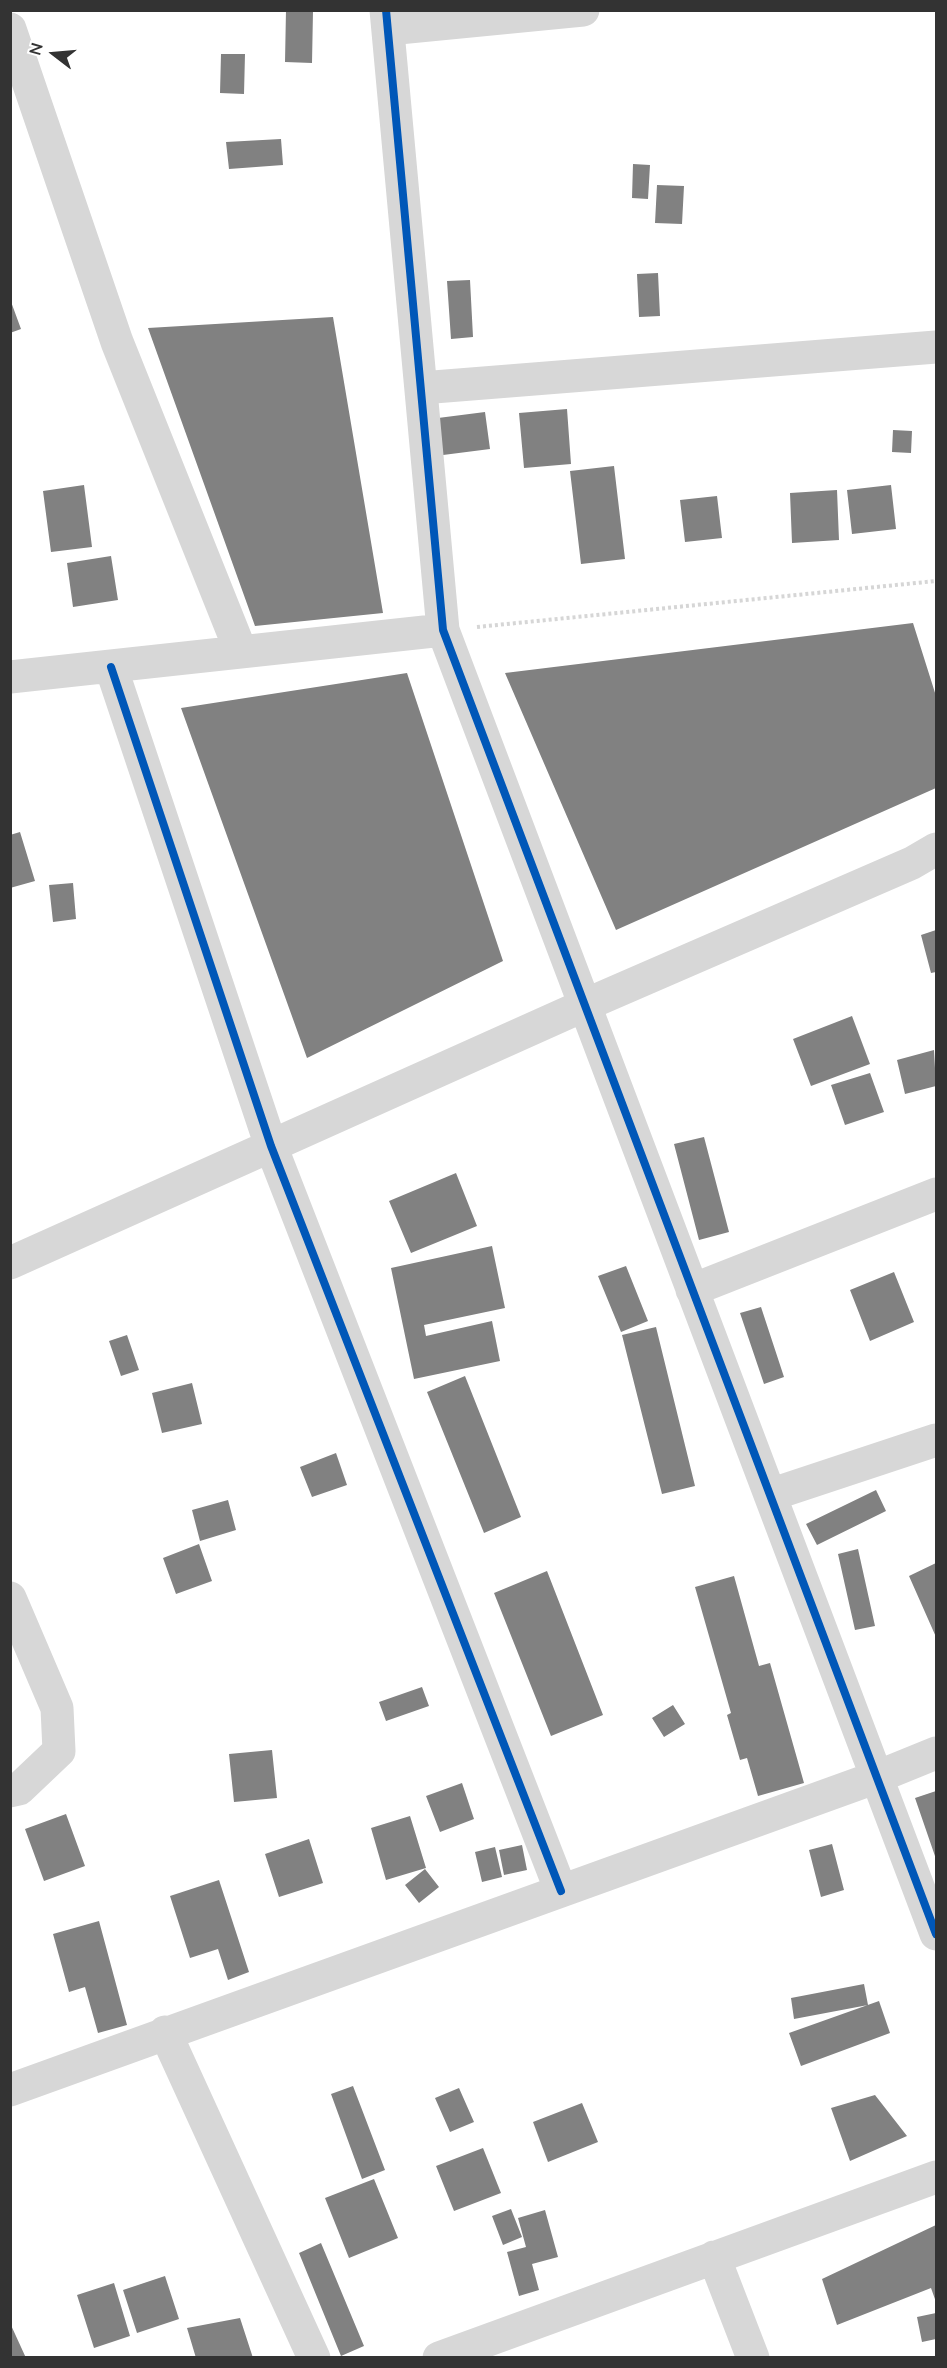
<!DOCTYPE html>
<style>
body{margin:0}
#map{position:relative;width:947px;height:2368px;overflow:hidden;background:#fff;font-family:"Nunito Sans",sans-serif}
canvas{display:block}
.frame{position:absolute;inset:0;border:12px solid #333;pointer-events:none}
.north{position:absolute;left:24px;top:24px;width:60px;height:60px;-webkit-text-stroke:4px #fff;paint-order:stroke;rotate:286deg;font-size:16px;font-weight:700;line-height:24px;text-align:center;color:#333}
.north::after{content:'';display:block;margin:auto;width:21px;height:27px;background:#333;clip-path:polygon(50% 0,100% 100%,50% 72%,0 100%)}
</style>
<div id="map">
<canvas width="947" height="2368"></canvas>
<div class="frame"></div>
<div class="north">N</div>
</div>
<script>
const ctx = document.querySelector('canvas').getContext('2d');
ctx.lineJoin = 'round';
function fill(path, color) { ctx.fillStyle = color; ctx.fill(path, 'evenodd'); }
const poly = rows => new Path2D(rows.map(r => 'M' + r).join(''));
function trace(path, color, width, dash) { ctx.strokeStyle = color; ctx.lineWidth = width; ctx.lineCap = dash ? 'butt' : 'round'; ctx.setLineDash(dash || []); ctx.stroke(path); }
fill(poly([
 [286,10,313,11,312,63,285,62],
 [221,54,245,54,244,94,220,93],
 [281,139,283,165,229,169,226,142],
 [633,164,650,165,648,199,632,198],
 [657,185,684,186,682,224,655,223],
 [658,273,660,316,639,317,637,274],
 [470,280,473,337,451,339,447,281],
 [10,299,21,329,10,333],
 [333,317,383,613,255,626,148,328],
 [567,409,571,464,524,468,519,413],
 [485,412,490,449,443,455,438,418],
 [893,430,912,431,911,453,892,452],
 [614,466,625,559,581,564,570,471],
 [84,485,92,547,51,552,43,491],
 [891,485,896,529,852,534,847,490],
 [837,490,839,540,792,543,790,493],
 [717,496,722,538,685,542,680,500],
 [111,556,118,600,73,607,67,563],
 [913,623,936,696,936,788,616,930,505,673],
 [407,673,503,961,307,1058,181,708],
 [20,832,35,881,10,888,10,835],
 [73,883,76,919,53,922,49,885],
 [936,930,936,972,931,973,921,935],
 [852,1016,870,1064,811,1086,793,1039],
 [934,1050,936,1086,905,1094,897,1060],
 [870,1073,884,1112,845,1125,831,1085],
 [704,1137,729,1232,699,1240,674,1144],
 [456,1173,477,1226,411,1253,389,1201],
 [492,1246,505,1308,424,1325,426,1336,492,1321,500,1361,414,1379,391,1268],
 [626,1266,648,1321,621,1332,598,1276],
 [894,1272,914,1322,870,1341,850,1290],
 [761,1307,784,1377,764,1384,740,1313],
 [656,1327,695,1486,662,1494,622,1335],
 [127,1335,139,1370,121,1376,109,1341],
 [465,1376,521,1517,484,1533,427,1392],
 [192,1383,202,1424,162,1433,152,1393],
 [336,1453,347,1485,312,1497,300,1467],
 [876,1490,886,1511,817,1545,806,1524],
 [228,1500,236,1530,200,1541,192,1510],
 [199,1544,212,1581,176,1594,163,1558],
 [858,1549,875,1626,855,1630,838,1554],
 [936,1563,936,1637,909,1576],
 [547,1571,603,1715,551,1736,494,1593],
 [734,1576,759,1666,770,1663,804,1783,758,1796,747,1758,740,1760,727,1715,731,1713,695,1587],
 [422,1687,429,1706,386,1721,379,1702],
 [673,1705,685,1724,664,1737,652,1718],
 [272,1750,277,1798,234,1802,229,1754],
 [462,1783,474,1819,440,1832,426,1796],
 [936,1791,936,1859,915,1798],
 [66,1814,85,1866,44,1881,25,1829],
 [410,1816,426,1868,386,1880,371,1828],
 [309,1839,323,1883,279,1897,265,1854],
 [832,1844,844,1890,821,1897,809,1850],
 [522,1845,527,1870,504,1875,499,1850],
 [495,1847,502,1877,482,1882,475,1852],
 [425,1869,439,1887,419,1903,405,1885],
 [219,1880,249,1972,228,1980,218,1949,190,1958,170,1896],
 [99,1921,127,2025,98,2033,85,1987,69,1992,53,1934],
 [864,1984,868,2005,794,2019,791,1998],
 [879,2001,890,2033,801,2066,789,2033],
 [353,2086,385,2170,362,2179,331,2094],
 [459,2088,474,2122,450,2132,435,2098],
 [875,2095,907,2136,850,2161,831,2108],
 [582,2103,598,2142,548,2162,533,2122],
 [483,2148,501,2193,454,2211,436,2166],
 [374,2179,398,2238,349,2258,325,2198],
 [511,2209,522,2237,503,2245,492,2216],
 [545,2210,558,2257,532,2264,539,2290,519,2296,507,2252,526,2247,518,2218],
 [936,2225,936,2302,931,2288,837,2325,822,2279],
 [321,2243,364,2346,341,2356,299,2253],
 [165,2276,179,2319,137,2333,123,2290],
 [114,2283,130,2336,94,2348,77,2295],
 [936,2313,936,2339,922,2342,917,2317],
 [240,2318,253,2358,196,2358,187,2328],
 [10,2323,26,2358,10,2358]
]), '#818181');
trace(poly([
 [477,627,936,581]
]), '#d6d6d6', 4, [3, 3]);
trace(poly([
 [386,10,443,630,936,1934],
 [10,29,117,342,241,652],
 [388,29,583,10],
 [421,388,936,347],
 [111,667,271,1146,561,1891],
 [10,677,443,630],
 [10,1263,585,1005,912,863,936,849],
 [692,1290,936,1194],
 [770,1495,936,1440],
 [10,1598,57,1708,59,1751,19,1789,10,1791],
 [165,2032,314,2358],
 [10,2090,877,1777,936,1753],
 [714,2257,753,2358],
 [439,2358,936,2177]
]), '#d7d7d7', 33);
trace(poly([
 [386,10,443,630,936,1934],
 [111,667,271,1146,561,1891]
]), '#0057b8', 8);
</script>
